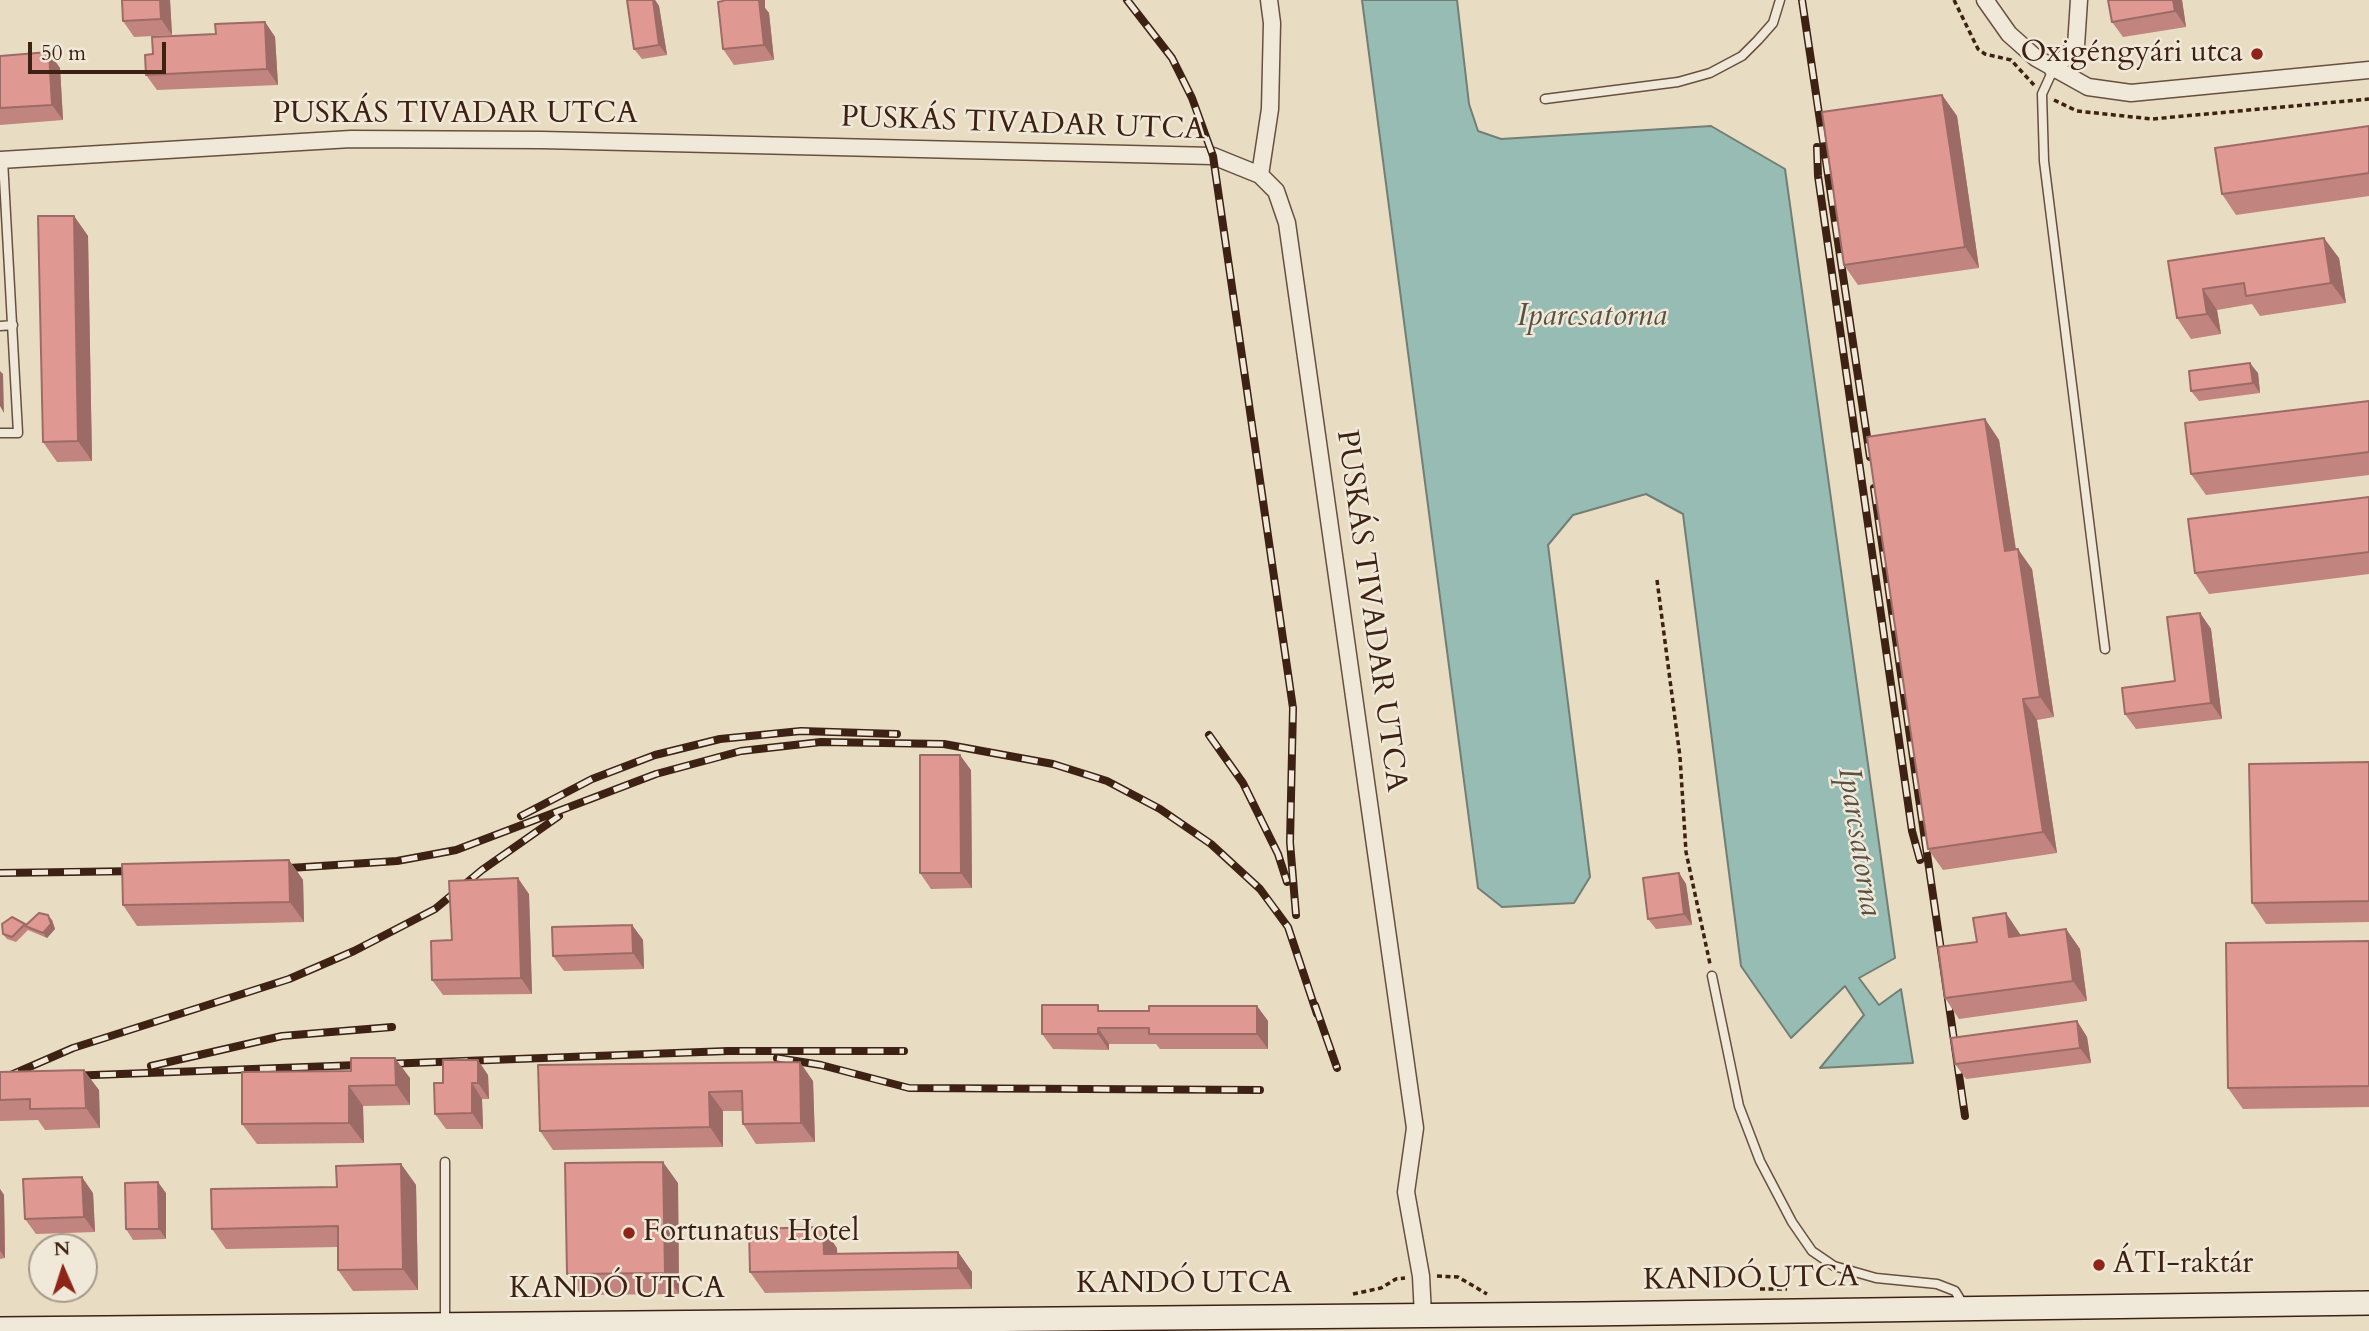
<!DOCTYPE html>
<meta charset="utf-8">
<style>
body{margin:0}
#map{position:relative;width:2369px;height:1331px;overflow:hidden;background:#e8dcc3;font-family:Cardo,serif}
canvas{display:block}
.north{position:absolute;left:28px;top:1233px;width:70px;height:70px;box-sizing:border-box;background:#f0e8d8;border:2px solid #a89889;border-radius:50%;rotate:357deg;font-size:19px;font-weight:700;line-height:28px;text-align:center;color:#3d2113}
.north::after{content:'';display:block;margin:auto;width:24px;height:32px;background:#8f2418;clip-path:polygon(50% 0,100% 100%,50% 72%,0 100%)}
.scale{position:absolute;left:28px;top:42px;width:138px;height:32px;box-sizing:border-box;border:4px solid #3d2113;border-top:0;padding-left:9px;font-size:21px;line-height:24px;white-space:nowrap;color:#3d2113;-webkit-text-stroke:5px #f0e8d8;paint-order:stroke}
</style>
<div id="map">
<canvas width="2369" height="1331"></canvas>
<div class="north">N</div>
<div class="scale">50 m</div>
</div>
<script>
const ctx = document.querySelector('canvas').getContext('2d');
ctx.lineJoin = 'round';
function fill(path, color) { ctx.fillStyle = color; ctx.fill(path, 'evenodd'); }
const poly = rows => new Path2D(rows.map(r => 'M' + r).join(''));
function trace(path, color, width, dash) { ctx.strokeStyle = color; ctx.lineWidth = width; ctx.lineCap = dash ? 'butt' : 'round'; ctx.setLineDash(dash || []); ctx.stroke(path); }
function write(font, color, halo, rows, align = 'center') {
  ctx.font = font + ' Cardo,serif'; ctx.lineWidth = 5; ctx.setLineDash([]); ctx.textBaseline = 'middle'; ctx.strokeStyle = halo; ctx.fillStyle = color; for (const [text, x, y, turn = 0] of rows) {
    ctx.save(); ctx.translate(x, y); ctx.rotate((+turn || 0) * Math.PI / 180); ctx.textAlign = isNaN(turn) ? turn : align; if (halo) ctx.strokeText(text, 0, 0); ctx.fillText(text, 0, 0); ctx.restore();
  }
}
const water = poly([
 [1362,0,1457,0,1469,104,1478,131,1501,139,1711,126,1785,169,1895,958,1859,978,1879,1005,1901,989,1913,1063,1820,1068,1864,1015,1845,986,1791,1038,1741,966,1683,514,1646,494,1573,515,1548,545,1590,877,1574,903,1502,907,1478,888,1362,0]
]);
fill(water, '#97bcb4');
trace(water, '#737e74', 2);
const lane = poly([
 [2053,70,2042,94,2044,161,2105,649],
 [1545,99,1678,82,1710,73,1742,56,1758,40,1773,23,1780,0],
 [0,326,13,325],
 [0,433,18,433,3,160],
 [1712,976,1739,1106,1760,1161,1792,1222,1812,1251,1834,1266,1876,1278,1937,1284,1955,1291,1963,1304],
 [445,1162,445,1323]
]);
const street = poly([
 [1985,0,2009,34,2036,58,2088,87,2131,93,2369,70],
 [2053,70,2076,46,2079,0],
 [0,160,351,139,542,140,1213,156,1260,175,1276,191,1287,223,1415,1128,1406,1192,1421,1276,1423,1315],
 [1260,175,1270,109,1272,23,1269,0]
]);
const secondary = poly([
 [0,1329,1584,1314,2369,1303]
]);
trace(lane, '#68503f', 11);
trace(street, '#68503f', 19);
trace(secondary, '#3d2113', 26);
trace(poly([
 [1954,0,1978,49,1985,54,2011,60,2034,85],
 [2054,100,2077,111,2152,119,2369,99],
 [1657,580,1680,757,1686,852,1710,964],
 [1437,1276,1458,1277,1487,1294],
 [1760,1289,1787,1289],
 [1353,1294,1381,1288,1396,1279,1405,1278]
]), '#3d2113', 3.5, [5, 3.5]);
trace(lane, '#f0e8d8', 8);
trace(street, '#f0e8d8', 16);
trace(secondary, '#f0e8d8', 23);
const rail = poly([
 [1127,0,1172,58,1192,98,1213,156,1293,708,1290,842,1296,915],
 [1802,0,1870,457],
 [1817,147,1818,176,1912,831,1920,860],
 [1874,488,1965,1116],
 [1209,735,1243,783,1278,854,1287,882],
 [521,816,592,779,655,755,720,739,801,731,897,734],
 [274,869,397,861,456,850,656,774,741,751,821,742,944,744,1053,764,1107,781,1160,809,1211,844,1260,889,1288,927,1317,1014],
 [0,873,141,871],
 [1315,1005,1337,1068],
 [777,1058,821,1065,909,1088,1260,1090],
 [151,1066,282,1036,392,1027],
 [68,1076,728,1051,904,1051],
 [4,1078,73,1048,289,979,354,951,435,909,482,870,559,816]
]);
trace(rail, '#3d2113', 8);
trace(rail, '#f0e8d8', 5, [16]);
fill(poly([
 [122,0,170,0,172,35,134,37,123,21],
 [627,0,655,0,659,6,667,55,642,59,634,49],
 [723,0,765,0,765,8,769,13,774,60,734,65,723,49],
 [2108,0,2182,0,2186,27,2123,37,2112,22],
 [265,22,275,37,278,85,157,90,146,75,216,34],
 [0,56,60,68,63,120,0,125],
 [1942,95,1957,116,1979,268,1858,285,1844,265],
 [2369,126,2369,196,2236,215,2222,194],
 [74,216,88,236,92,461,57,462,43,442],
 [2339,258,2346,303,2260,316,2252,304,2217,310,2221,334,2191,339,2177,318,2168,261],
 [2258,373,2260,393,2199,401,2191,391],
 [2369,401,2369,475,2206,495,2191,474],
 [1985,419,1999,440,2016,549,2032,569,2054,717,2037,720,2057,853,1943,870,1928,849],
 [2369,497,2369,574,2209,594,2195,573],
 [2200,613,2211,629,2222,719,2136,729,2125,714,2175,681],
 [2369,762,2369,922,2266,924,2252,903],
 [971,770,972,888,931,889,920,873],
 [289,860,303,880,304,922,137,926,123,905],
 [1679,873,1686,884,1692,925,1656,929,1648,919],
 [529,894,532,994,443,995,432,980,452,940],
 [52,920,55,929,47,938,28,930,16,942,7,939,3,934,25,924,26,926],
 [632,925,643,940,644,969,564,971,553,956],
 [2066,929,2080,949,2087,1001,1959,1019,1945,998,1977,942,2020,934,2021,935],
 [2369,941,2369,1107,2243,1109,2228,1088],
 [1257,1006,1268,1021,1268,1049,1160,1049,1156,1044,1109,1044,1109,1050,1053,1049,1042,1034,1102,1011,1149,1011],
 [2077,1021,2087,1037,2091,1063,1966,1079,1955,1064],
 [538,1065,813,1081,815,1142,756,1144,743,1124,742,1111,723,1111,723,1147,553,1150,540,1131],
 [0,1072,99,1090,100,1128,45,1130,38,1120,0,1121],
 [242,1072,410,1078,410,1105,363,1106,364,1143,257,1144,242,1124],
 [488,1075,489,1099,482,1099,483,1129,446,1129,435,1114,443,1083],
 [401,1164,416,1185,418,1290,353,1291,338,1270,338,1247,226,1249,212,1229,337,1187],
 [678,1183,679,1294,581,1295,567,1274],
 [0,1189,4,1195,5,1258,0,1259],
 [93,1193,95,1232,36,1234,25,1219],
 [166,1193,166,1239,133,1240,126,1229],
 [837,1248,837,1254,958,1252,972,1272,972,1289,765,1293,750,1272]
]), '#c1847e');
fill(poly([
 [160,0,170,0,172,35,161,19],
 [653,0,655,0,659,6,667,55,659,45],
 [756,0,765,0,765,8,769,13,774,60,764,45],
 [2173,0,2182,0,2186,27,2175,11],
 [265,22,275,37,278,85,267,69],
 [49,52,60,68,63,120,52,105],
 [1942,95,1957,116,1979,268,1965,247],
 [74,216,88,236,92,461,78,441],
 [2324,238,2339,258,2346,303,2331,283],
 [2203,289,2217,310,2221,334,2207,314],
 [2250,363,2258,373,2260,393,2253,383],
 [0,371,3,374,4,413,0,406],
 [1985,419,1999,440,2019,571,2005,551],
 [2018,549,2032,569,2054,717,2040,697],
 [2200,613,2211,629,2222,719,2211,703],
 [2023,699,2037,720,2057,853,2043,832],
 [960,755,971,770,972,888,961,873],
 [289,860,303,880,304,922,290,902],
 [1679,873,1686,884,1692,925,1684,914],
 [518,878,529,894,532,994,521,978],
 [2006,913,2020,934,2024,957,2009,937],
 [48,915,52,920,55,929,47,938,43,933],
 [632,925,643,940,644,969,633,953],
 [2066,929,2080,949,2087,1001,2073,981],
 [1257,1006,1268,1021,1268,1049,1257,1034],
 [2077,1021,2087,1037,2091,1063,2080,1048],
 [1098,1028,1109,1044,1109,1050,1098,1034],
 [395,1058,410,1078,410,1105,396,1085],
 [478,1060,488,1075,489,1099,478,1083],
 [800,1062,813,1081,815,1142,801,1123],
 [84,1070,99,1090,100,1128,86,1108],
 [472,1083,482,1099,483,1129,472,1113],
 [349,1086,363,1106,364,1143,349,1123],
 [709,1092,723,1111,723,1147,710,1127],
 [663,1162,678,1183,679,1294,665,1273],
 [401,1164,416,1185,418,1290,403,1269],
 [82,1177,93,1193,95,1232,84,1217],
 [158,1182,166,1193,166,1239,159,1229],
 [0,1189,4,1195,5,1258,0,1251],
 [823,1227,837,1248,838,1271,824,1254],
 [958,1252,972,1272,972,1289,958,1268]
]), '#9d6b66');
const building = poly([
 [122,0,160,0,161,19,123,21,122,0],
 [627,0,653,0,659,45,634,49,627,0],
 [723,0,759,0,764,45,723,49,718,2,723,1,723,0],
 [2108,0,2173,0,2175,11,2112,22,2108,0],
 [265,22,267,69,146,75,145,55,153,54,152,37,216,34,215,24,265,22],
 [49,52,52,105,0,108,0,56,49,52],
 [1942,95,1965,247,1844,265,1822,112,1942,95],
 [2369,126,2369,173,2222,194,2215,148,2369,126],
 [38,216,74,216,78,441,43,442,38,216],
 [2324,238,2331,283,2246,296,2244,283,2203,289,2207,314,2177,318,2168,261,2324,238],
 [2250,363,2253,383,2191,391,2189,371,2250,363],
 [2369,401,2369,452,2191,474,2185,423,2369,401],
 [1985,419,2005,551,2018,549,2040,697,2023,699,2043,832,1928,849,1867,437,1985,419],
 [2369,497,2369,552,2195,573,2188,519,2369,497],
 [2200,613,2211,703,2125,714,2122,688,2175,681,2167,617,2200,613],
 [920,755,960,755,961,873,920,873,920,755],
 [2369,762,2369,901,2252,903,2249,764,2369,762],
 [289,860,290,902,123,905,122,864,289,860],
 [1679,873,1684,914,1648,919,1643,878,1679,873],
 [518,878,521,978,432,980,431,941,452,940,449,881,518,878],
 [39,913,48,915,51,924,43,933,25,926,39,913],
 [2006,913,2009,937,2066,929,2073,981,1945,998,1938,947,1977,942,1973,918,2006,913],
 [12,917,25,924,12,937,3,934,2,924,12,917],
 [632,925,633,953,553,956,552,927,632,925],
 [2369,941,2369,1086,2228,1088,2226,943,2369,941],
 [1042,1005,1098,1005,1098,1011,1149,1011,1149,1006,1257,1006,1257,1034,1149,1034,1149,1028,1098,1028,1098,1034,1042,1034,1042,1005],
 [2077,1021,2080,1048,1955,1064,1951,1038,2077,1021],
 [351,1058,395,1058,396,1085,349,1086,349,1123,242,1124,242,1072,351,1071,351,1058],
 [443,1060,478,1060,478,1083,472,1083,472,1113,435,1114,434,1083,443,1083,443,1060],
 [800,1062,801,1123,743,1124,742,1091,709,1092,710,1127,540,1131,538,1065,800,1062],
 [84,1070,86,1108,30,1109,30,1099,0,1100,0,1072,84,1070],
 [663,1162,665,1273,567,1274,565,1163,663,1162],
 [401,1164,403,1269,338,1270,338,1226,212,1229,211,1189,337,1187,336,1166,401,1164],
 [82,1177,84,1217,25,1219,23,1179,82,1177],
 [158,1182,159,1229,126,1229,125,1183,158,1182],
 [823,1227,824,1254,958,1252,958,1268,750,1272,749,1229,823,1227]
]);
fill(building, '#e09992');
trace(building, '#9d6b66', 2);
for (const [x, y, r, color] of [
 [2257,54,7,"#8f2418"],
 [629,1233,7,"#8f2418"],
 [2099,1265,7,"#8f2418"]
]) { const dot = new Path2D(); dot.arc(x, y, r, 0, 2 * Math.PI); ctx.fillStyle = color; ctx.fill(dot); trace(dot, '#f0e8d8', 2.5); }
write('30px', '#3d2113', '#f0e8d8', [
 ["Oxigéngyári utca",2243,54,"right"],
 ["Fortunatus Hotel",643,1233],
 ["ÁTI-raktár",2113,1265]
], 'left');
write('30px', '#3d2113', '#f0e8d8', [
 ["PUSKÁS TIVADAR UTCA",455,115],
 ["PUSKÁS TIVADAR UTCA",1023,125,2],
 ["PUSKÁS TIVADAR UTCA",1370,611,82],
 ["KANDÓ UTCA",1751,1280,-1],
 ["KANDÓ UTCA",1184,1285],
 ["KANDÓ UTCA",617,1290]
]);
write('italic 32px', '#585043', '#f0e8d8', [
 ["Iparcsatorna",1592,318],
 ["Iparcsatorna",1858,842,81]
]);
</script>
